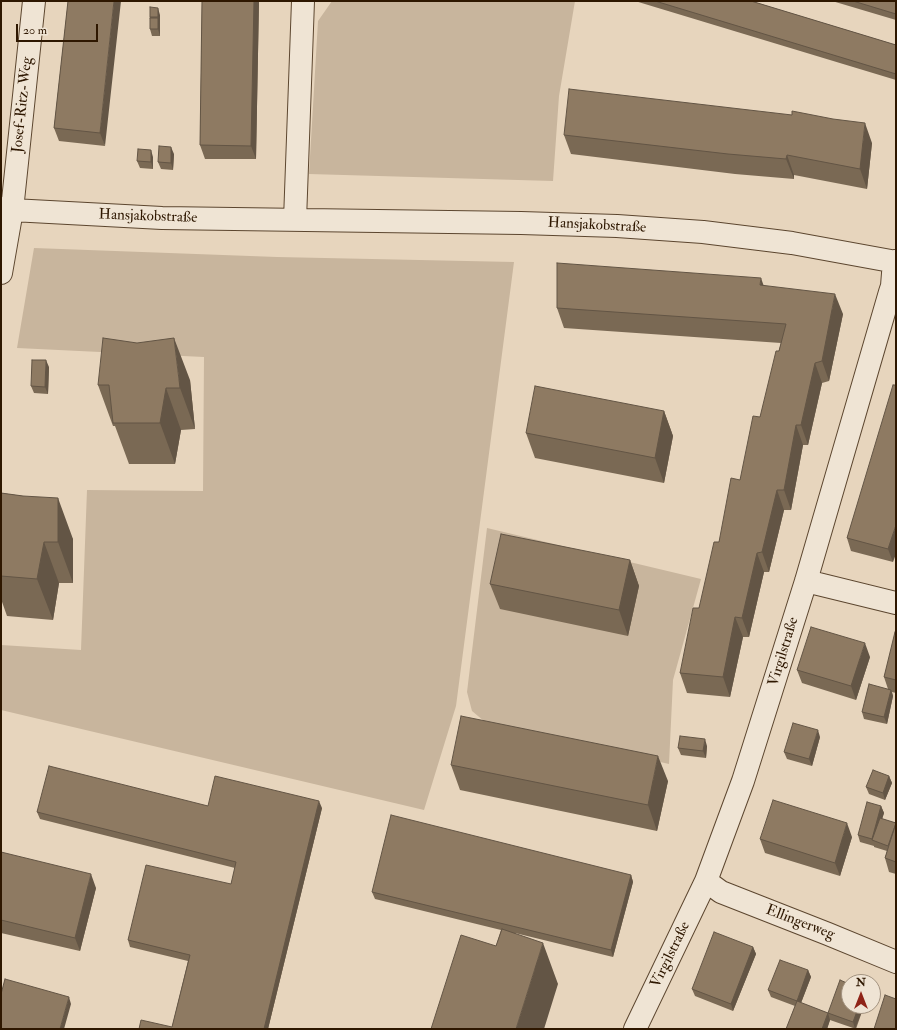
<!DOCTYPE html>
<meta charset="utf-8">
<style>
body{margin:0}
#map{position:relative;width:897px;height:1030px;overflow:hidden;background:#e7d5bd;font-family:"IM FELL Double Pica",serif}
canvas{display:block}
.frame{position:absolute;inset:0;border:2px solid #2e1700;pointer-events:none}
.north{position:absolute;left:841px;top:974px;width:40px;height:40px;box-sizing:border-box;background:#efe4d4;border:1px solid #a2927f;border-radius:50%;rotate:0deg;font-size:11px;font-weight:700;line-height:16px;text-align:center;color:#2e1700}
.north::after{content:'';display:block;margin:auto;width:14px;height:18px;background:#8f2418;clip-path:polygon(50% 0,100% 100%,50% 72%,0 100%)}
.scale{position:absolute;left:16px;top:24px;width:82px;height:18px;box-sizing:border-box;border:2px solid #2e1700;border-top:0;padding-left:5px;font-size:12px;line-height:14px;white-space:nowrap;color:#2e1700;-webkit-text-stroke:3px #efe4d4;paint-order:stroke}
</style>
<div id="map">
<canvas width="897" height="1030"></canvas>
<div class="frame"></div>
<div class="north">N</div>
<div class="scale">20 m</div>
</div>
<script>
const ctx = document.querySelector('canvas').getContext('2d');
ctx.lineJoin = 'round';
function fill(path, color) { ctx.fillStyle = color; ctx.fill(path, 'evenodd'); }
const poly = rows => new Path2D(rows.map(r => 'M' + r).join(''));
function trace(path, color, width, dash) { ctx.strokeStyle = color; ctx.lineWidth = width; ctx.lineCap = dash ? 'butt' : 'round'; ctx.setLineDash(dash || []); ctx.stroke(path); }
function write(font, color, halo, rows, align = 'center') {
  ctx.font = font + ' "IM FELL Double Pica",serif'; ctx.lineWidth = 3.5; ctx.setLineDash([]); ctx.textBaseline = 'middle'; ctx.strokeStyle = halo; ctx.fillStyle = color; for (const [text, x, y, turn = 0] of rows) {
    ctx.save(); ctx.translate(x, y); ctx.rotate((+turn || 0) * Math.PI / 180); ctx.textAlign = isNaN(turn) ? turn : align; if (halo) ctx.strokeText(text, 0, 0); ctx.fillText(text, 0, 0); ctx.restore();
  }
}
fill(poly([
 [332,1,575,1,559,96,553,181,309,174,318,21],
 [34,248,277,257,514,262,456,706,424,810,1,710,1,645,81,650,87,490,203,491,204,357,17,348],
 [487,528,701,579,673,680,669,764,484,721,472,711,467,692]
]), '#c8b59d');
const minor = poly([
 [1,208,12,210,162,218,521,223,617,226,703,232,792,243,896,262],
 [295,220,303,1],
 [1,273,12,210,34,1],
 [806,581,896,603],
 [706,881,721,892,828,934,896,962],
 [635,1029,706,881,743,781,806,581,890,292,892,286,894,261]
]);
trace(minor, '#5c462f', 24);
trace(minor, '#efe4d4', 22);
fill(poly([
 [68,1,105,146,59,141,54,128],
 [202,1,259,1,256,159,205,159,200,145],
 [635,1,751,1,896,45,896,80],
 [832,1,896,1,896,20],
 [160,15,160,36,152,36,150,29,150,17],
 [564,135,872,143,867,189,794,175,794,179,735,174,571,154],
 [174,154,173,170,161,169,158,162],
 [153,157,153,169,140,168,137,161],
 [763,285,843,314,829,381,822,383,808,445,803,445,791,510,784,510,769,572,764,572,749,637,743,637,730,697,687,693,680,673,719,542,740,480,760,417,781,343,564,328,557,308],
 [49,367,48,394,34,393,31,386],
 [190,380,195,429,181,430,175,464,129,464,115,426,113,426,98,385],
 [896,385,893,562,851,551,847,538],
 [664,411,673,436,664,483,535,458,526,433],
 [1,493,23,496,73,539,73,583,59,583,53,620,7,616,1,599],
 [630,560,639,586,628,636,500,609,490,584],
 [896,632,896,693,892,692,893,696,887,724,864,719,862,712,888,689,884,677],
 [870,657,856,700,802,683,797,670],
 [820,737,812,766,787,759,784,752],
 [707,746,706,758,681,755,678,748],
 [451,765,668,781,657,831,460,790],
 [889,776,892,783,885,800,869,794,866,787],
 [208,806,322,808,268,1029,139,1029,172,1027,188,961,130,947,128,940,231,884,235,868,40,819,37,812],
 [881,806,884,813,882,819,896,823,896,874,889,872,885,858,887,851,874,847,874,846,860,842,858,835],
 [852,837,840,876,765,853,760,839],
 [1,852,96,888,80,951,1,933],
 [631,875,633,882,613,957,515,933,558,984,496,946,501,930,375,899,372,892],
 [753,947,756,954,733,1011,695,996,692,989],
 [808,970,811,977,801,1003,828,1013,849,1006,864,1006,856,1029,830,1020,827,1029,786,1029,795,1006,771,997,768,990]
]), '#7a6954');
fill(poly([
 [114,1,121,1,105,146,100,133],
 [254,1,259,1,256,159,251,146],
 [158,8,160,15,160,36,158,29],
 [865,123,872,143,867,189,860,169],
 [171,147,174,154,173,170,171,163],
 [151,150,153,157,153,169,151,162],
 [787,155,794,175,794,179,786,159],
 [761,278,768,298,760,285],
 [835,294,843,314,829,381,822,361],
 [174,338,190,380,195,429,180,388],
 [46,360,49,367,48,394,45,387],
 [815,363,822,383,808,445,801,425],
 [166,388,181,430,175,464,160,423],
 [664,411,673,436,664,483,655,458],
 [796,425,803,445,791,510,784,490],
 [777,490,784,510,769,572,762,552],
 [58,498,73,539,73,583,58,542],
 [896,525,896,554,893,562,888,549],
 [44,542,59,583,53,620,37,579],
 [757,553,764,572,749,637,742,618],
 [630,560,639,586,628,636,619,610],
 [735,617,743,637,730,697,723,677],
 [865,643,870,657,856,700,851,686],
 [891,690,893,696,887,724,884,717],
 [818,730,820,737,812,766,809,759],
 [705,739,707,746,706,758,703,751],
 [658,756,668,781,657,831,648,805],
 [889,776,892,783,885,800,883,793],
 [319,801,322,808,268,1029,264,1029],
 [881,806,884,813,875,841,872,840,872,839],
 [847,823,852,837,840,876,835,863],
 [91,874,96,888,80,951,75,938],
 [631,875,633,882,613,957,611,950],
 [543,943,558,984,544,1029,516,1029],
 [753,947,756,954,733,1011,731,1004],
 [808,970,811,977,799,1008,797,1001],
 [69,997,71,1004,64,1029,60,1029],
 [859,1006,864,1006,855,1029,853,1022],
 [828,1013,830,1020,827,1029,822,1029]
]), '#635545');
const building = poly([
 [68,1,114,1,100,133,54,128,68,1],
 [202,1,254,1,251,146,200,145,202,1],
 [655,1,751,1,896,45,896,74,655,1],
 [853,1,896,1,896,14,853,1],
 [150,7,158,8,158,17,150,17,150,7],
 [150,18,158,18,158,29,150,29,150,18],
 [569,89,792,115,792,111,833,119,865,123,860,169,787,155,786,159,728,154,564,135,569,89],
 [159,146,171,147,171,163,158,162,159,146],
 [138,149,151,150,151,162,137,161,138,149],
 [557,263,761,278,760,285,835,294,822,361,815,363,801,425,796,425,784,490,777,490,762,552,757,553,742,618,735,617,723,677,680,673,693,608,699,608,714,542,719,542,731,478,740,480,753,416,760,417,776,351,779,351,786,324,557,308,557,263],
 [103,338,137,343,174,338,180,388,166,388,160,423,113,423,109,385,98,385,103,338],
 [32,360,46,360,45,387,31,386,32,360],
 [893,385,896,385,896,525,888,549,847,538,893,385],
 [535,386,664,411,655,458,526,433,535,386],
 [1,493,23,496,58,498,58,542,44,542,37,579,1,576,1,493],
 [501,534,630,560,619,610,490,584,501,534],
 [811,627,865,643,851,686,797,670,811,627],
 [895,632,896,632,896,680,884,677,895,632],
 [869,684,891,690,884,717,862,712,869,684],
 [461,716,658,756,648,805,451,765,461,716],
 [793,723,818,730,809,759,784,752,793,723],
 [680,736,705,739,703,751,678,748,680,736],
 [49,766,208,806,215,776,319,801,264,1029,139,1029,141,1020,172,1027,190,955,128,940,146,865,231,884,236,862,37,812,49,766],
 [873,770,889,776,883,793,866,787,873,770],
 [773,800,847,823,835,863,760,839,773,800],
 [867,802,881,806,872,839,858,835,867,802],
 [391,815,631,875,611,950,372,892,391,815],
 [880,818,896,823,888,846,872,840,880,818],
 [896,823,896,862,885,858,896,823],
 [1,852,91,874,75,938,1,920,1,852],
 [502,929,543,943,516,1029,431,1029,461,935,496,946,502,929],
 [714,932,753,947,731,1004,692,989,714,932],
 [780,960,808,970,797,1001,768,990,780,960],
 [5,979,69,997,60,1029,1,1029,1,994,5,979],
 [840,980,849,984,849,1006,859,1006,853,1022,828,1013,840,980],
 [885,995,896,999,896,1029,874,1029,885,995],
 [797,1001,828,1013,822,1029,786,1029,797,1001]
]);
fill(building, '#8e7a62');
trace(building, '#635545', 1);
write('15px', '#2e1700', '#efe4d4', [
 ["Josef-Ritz-Weg",23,105,-84],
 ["Hansjakobstraße",148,217,2],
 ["Hansjakobstraße",597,226,3],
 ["Virgilstraße",784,652,-73],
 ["Ellingerweg",800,923,21],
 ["Virgilstraße",671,955,-64]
]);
</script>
